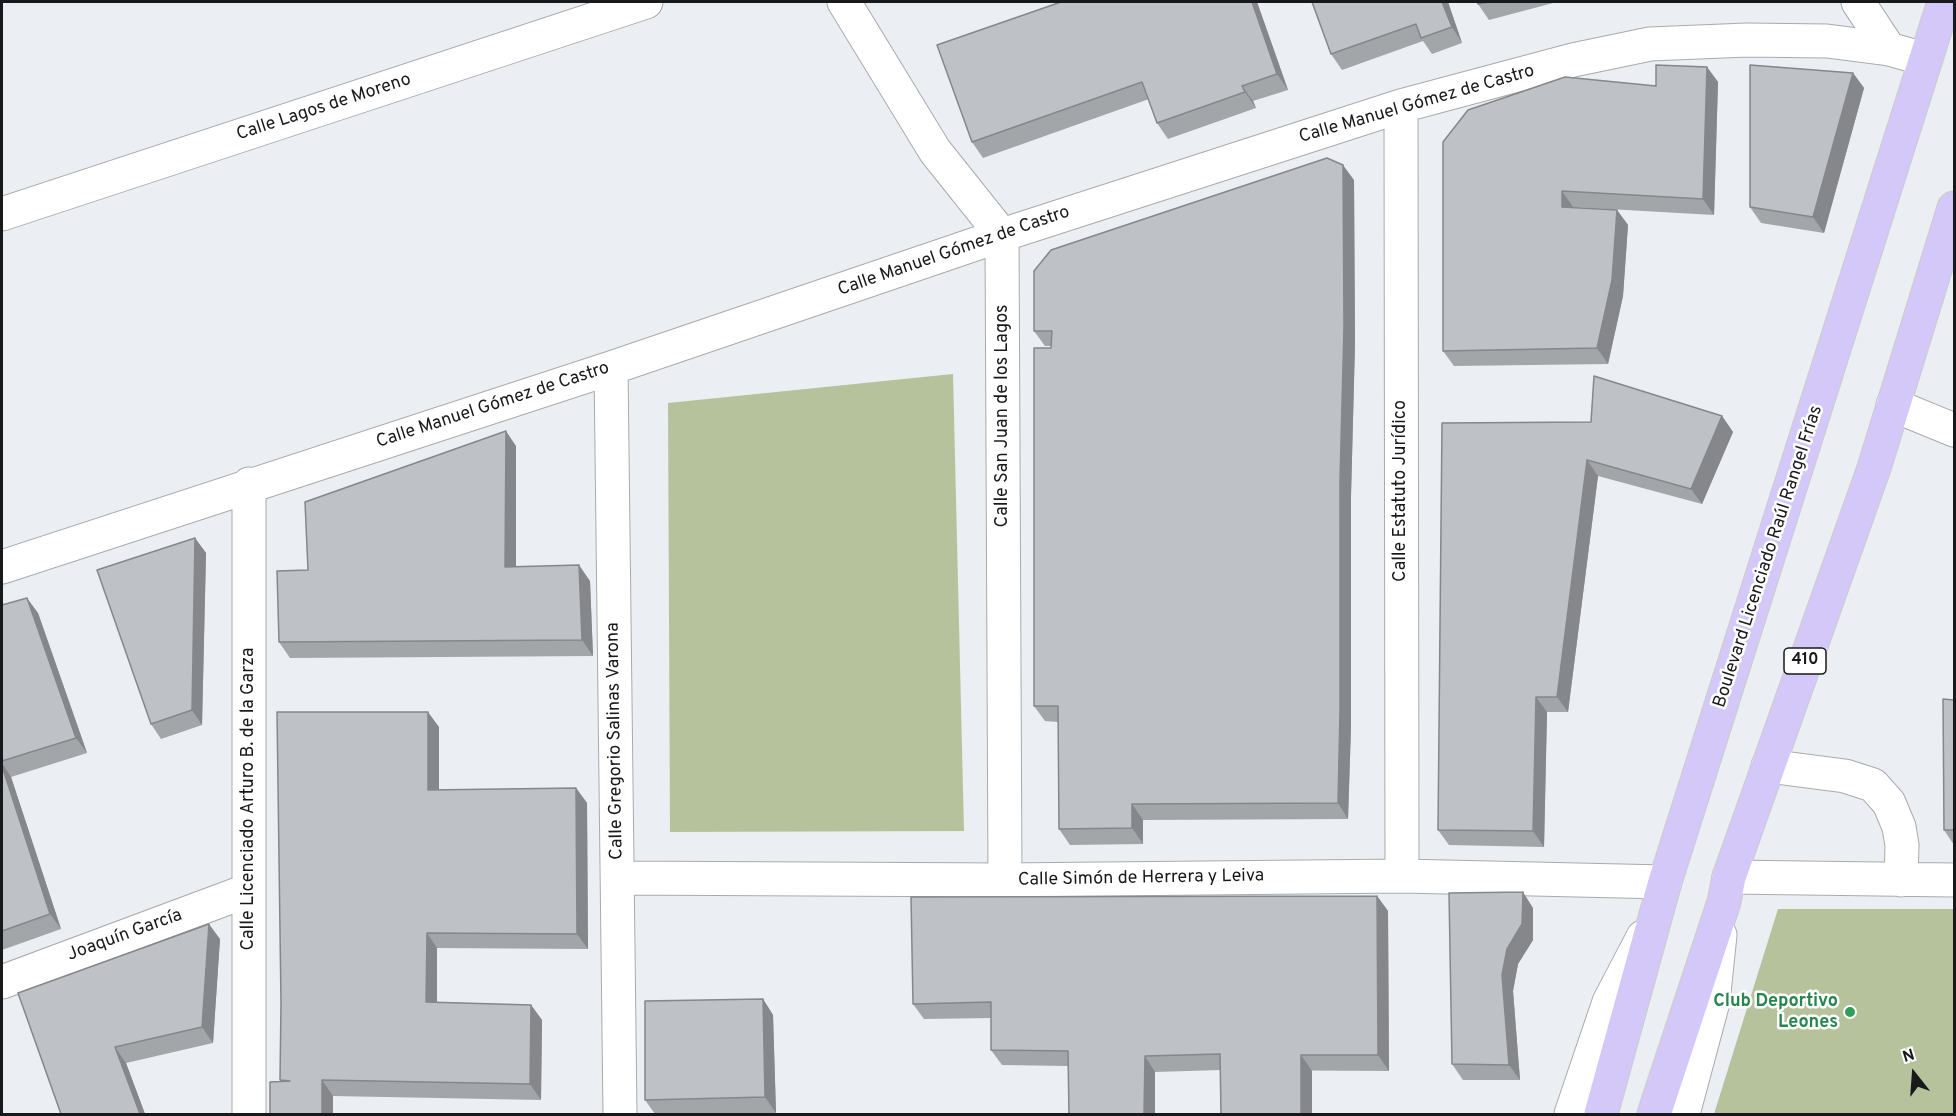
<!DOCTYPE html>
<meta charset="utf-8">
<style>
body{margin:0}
#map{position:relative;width:1956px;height:1116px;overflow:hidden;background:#ebeef2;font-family:Overpass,sans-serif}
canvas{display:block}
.frame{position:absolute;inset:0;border:3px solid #18191a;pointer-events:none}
.north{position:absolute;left:1884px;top:1044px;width:60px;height:60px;-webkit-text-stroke:4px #fff;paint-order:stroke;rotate:343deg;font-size:16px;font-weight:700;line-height:24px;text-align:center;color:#18191a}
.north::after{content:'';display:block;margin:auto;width:21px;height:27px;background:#18191a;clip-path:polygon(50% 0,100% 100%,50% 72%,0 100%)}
</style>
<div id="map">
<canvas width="1956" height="1116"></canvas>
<div class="frame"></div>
<div class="north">N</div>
</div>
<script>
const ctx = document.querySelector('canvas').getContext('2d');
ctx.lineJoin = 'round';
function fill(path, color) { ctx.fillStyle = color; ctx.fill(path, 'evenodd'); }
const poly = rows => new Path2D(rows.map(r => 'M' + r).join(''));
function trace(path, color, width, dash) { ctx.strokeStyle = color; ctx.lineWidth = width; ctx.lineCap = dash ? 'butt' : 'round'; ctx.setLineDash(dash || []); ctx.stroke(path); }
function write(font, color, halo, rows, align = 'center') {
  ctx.font = font + ' Overpass,sans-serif'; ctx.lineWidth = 5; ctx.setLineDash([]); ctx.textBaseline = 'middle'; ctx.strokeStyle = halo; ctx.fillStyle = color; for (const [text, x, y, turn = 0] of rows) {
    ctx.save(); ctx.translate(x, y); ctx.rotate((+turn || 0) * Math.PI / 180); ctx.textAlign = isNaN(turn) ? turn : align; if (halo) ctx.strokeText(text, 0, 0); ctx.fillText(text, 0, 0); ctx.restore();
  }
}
fill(poly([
 [953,374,964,831,670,832,668,403],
 [1778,909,1954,909,1954,1114,1714,1114]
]), '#b6c29b');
const minor = poly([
 [844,2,935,151,1002,235,1005,880],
 [1858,2,1889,49],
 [1401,106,1402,876],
 [2,214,646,2],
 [611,368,620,1114],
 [1893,405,1954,430],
 [249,484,249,1114],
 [2,567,611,368,1002,235,1401,106,1573,60,1650,44,1747,40,1827,41,1889,49,1924,59],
 [1768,766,1845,776,1873,785,1889,803,1899,827,1902,845,1901,880],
 [1729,877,1954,880],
 [618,878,1005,880,1402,876,1665,882],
 [2,982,249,890],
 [1571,1114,1609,1002,1643,937],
 [1683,1114,1713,1002,1720,935]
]);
const major = poly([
 [1601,1114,1665,882,1944,2],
 [1654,1114,1724,902,1729,877,1874,468,1954,208]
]);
trace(minor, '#a8abae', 35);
trace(major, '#cccccd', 35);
trace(minor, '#fff', 33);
trace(major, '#d3c8f7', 33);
fill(poly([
 [1061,2,1257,2,1288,90,1253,101,1256,108,1168,139,1157,123,1149,99,983,158,972,142],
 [1312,2,1448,2,1462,43,1432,54,1423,41,1342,70,1331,54],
 [1477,2,1557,2,1489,20,1478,4],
 [1707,67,1718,82,1714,215,1573,207,1573,208,1617,210,1628,225,1623,296,1608,364,1454,366,1443,351,1443,142,1656,86],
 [1853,73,1864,88,1824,233,1761,223,1750,207],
 [1354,180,1355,343,1351,496,1351,727,1348,819,1143,820,1143,844,1070,845,1059,829,1058,722,1045,721,1034,706,1051,346,1045,346,1034,331],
 [1722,416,1733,432,1702,504,1598,476,1568,712,1547,712,1544,847,1449,845,1438,830,1591,422],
 [516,446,516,567,590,581,593,656,290,658,279,642,308,570],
 [195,538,206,553,202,725,161,739,151,724],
 [2,605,38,613,87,753,11,777,61,929,2,950],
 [439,727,439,790,576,788,587,803,588,949,437,948,437,1002,531,1005,542,1020,541,1100,333,1096,281,1082,280,1080],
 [1944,830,1954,830,1954,845],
 [1377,896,1388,911,1389,1071,1220,1070,1155,1072,1155,1114,1069,1114,1068,1066,1002,1065,991,1050,991,1018,924,1019,913,1004],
 [1533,908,1533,940,1518,964,1513,991,1520,1080,1463,1080,1452,1064],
 [220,939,213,1043,126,1063,145,1114,61,1114,18,993],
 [763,999,773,1015,776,1113,715,1114,655,1114,645,1100]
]), '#a3a6a9');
fill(poly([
 [1252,2,1257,2,1288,90,1277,74],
 [1442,2,1448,2,1462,43,1452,27],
 [1707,67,1718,82,1714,215,1703,199],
 [1853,73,1864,88,1824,233,1813,217],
 [1242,86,1253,101,1256,108,1245,92],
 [1343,165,1354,180,1355,343,1351,496,1351,727,1348,819,1338,803],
 [1562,191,1573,207,1573,223,1562,207],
 [1617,210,1628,225,1623,296,1608,364,1597,348],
 [1722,416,1733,432,1702,504,1691,489],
 [506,431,516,446,516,583,505,567],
 [1587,460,1598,476,1568,712,1557,697],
 [195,538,206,553,202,725,192,710],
 [579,565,590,581,593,656,582,640],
 [27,598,38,613,87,753,76,738],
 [1536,697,1547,712,1544,847,1533,831],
 [428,712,439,727,439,806,428,790],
 [2,763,11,777,61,929,50,914,2,766],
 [576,788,587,803,588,949,577,934],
 [1132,804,1143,820,1143,844,1132,828],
 [1523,892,1533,908,1533,940,1518,964,1513,991,1520,1080,1509,1065,1502,975,1507,949],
 [1377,896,1388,911,1389,1071,1378,1055],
 [209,924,220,939,213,1043,202,1027],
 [427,933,437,948,437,1018,426,1002],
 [763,999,773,1015,776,1113,765,1097],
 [531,1005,542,1020,541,1100,530,1084],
 [115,1047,126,1063,145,1114,140,1114],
 [1301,1055,1312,1071,1312,1114,1301,1114],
 [1145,1056,1155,1072,1155,1114,1144,1114],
 [322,1080,333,1096,333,1114,322,1114]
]), '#85878a');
const building = poly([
 [1061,2,1252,2,1277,74,1242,86,1245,92,1157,123,1142,82,972,142,937,45,1061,2],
 [1312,2,1442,2,1452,27,1421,38,1416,24,1331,54,1312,2],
 [1477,2,1489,2,1478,4,1477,2],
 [1656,65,1707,67,1703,199,1562,191,1562,207,1617,210,1612,280,1597,348,1443,351,1443,142,1468,110,1565,77,1656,86,1656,65],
 [1750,65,1853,73,1813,217,1750,207,1750,65],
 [1327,158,1343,165,1344,327,1340,481,1340,711,1338,803,1132,804,1132,828,1059,829,1058,706,1034,706,1034,348,1051,348,1052,331,1034,331,1034,271,1051,250,1327,158],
 [1594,376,1722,416,1691,489,1587,460,1557,697,1536,697,1533,831,1438,830,1442,423,1591,422,1594,376],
 [506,431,505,567,579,565,582,640,279,642,277,571,308,570,305,502,506,431],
 [195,538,192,710,151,724,97,570,195,538],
 [27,598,76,738,2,761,2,605,27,598],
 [1943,699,1954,700,1954,830,1944,830,1943,699],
 [277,712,428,712,428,790,576,788,577,934,427,933,426,1002,531,1005,530,1084,322,1080,322,1114,270,1114,270,1082,290,1081,280,1080,281,1003,277,712],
 [2,766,50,914,2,931,2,766],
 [1523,892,1522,924,1507,949,1502,975,1509,1065,1452,1064,1449,893,1523,892],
 [1377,896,1378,1055,1301,1055,1301,1114,1221,1114,1220,1054,1145,1056,1144,1114,1069,1114,1068,1051,991,1050,991,1002,913,1004,911,897,1377,896],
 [209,924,202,1027,115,1047,140,1114,61,1114,18,993,209,924],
 [763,999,765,1097,645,1100,645,1001,763,999]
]);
fill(building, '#bec1c5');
trace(building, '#85878a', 1.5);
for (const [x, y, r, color] of [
 [1850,1012,6,"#2e9e5b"]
]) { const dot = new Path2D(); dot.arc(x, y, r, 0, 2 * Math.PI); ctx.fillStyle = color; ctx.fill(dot); trace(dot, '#fff', 2); }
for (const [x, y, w] of [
 [1805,661,42]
]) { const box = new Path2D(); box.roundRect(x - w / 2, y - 13, w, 26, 4.5); ctx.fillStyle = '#fff'; ctx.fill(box); trace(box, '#18191a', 1.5); }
write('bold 16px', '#18191a', null, [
 ["410",1805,661]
]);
write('18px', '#18191a', '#fff', [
 ["Calle Manuel Gómez de Castro",1417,105,-16],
 ["Calle Lagos de Moreno",324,108,-18],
 ["Calle Manuel Gómez de Castro",954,252,-19],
 ["Calle Manuel Gómez de Castro",493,406,-18],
 ["Calle San Juan de los Lagos",1003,416,-90],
 ["Calle Estatuto Jurídico",1401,491,-90],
 ["Boulevard Licenciado Raúl Rangel Frías",1769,557,-72],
 ["Calle Gregorio Salinas Varona",616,741,-91],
 ["Calle Licenciado Arturo B. de la Garza",249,799,-90],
 ["Calle Simón de Herrera y Leiva",1141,879,-1],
 ["Joaquín García",125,936,-20]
]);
write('bold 18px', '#27864d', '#fff', [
 ["Club Deportivo",1838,1002],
 ["Leones",1838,1023]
], 'right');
</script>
